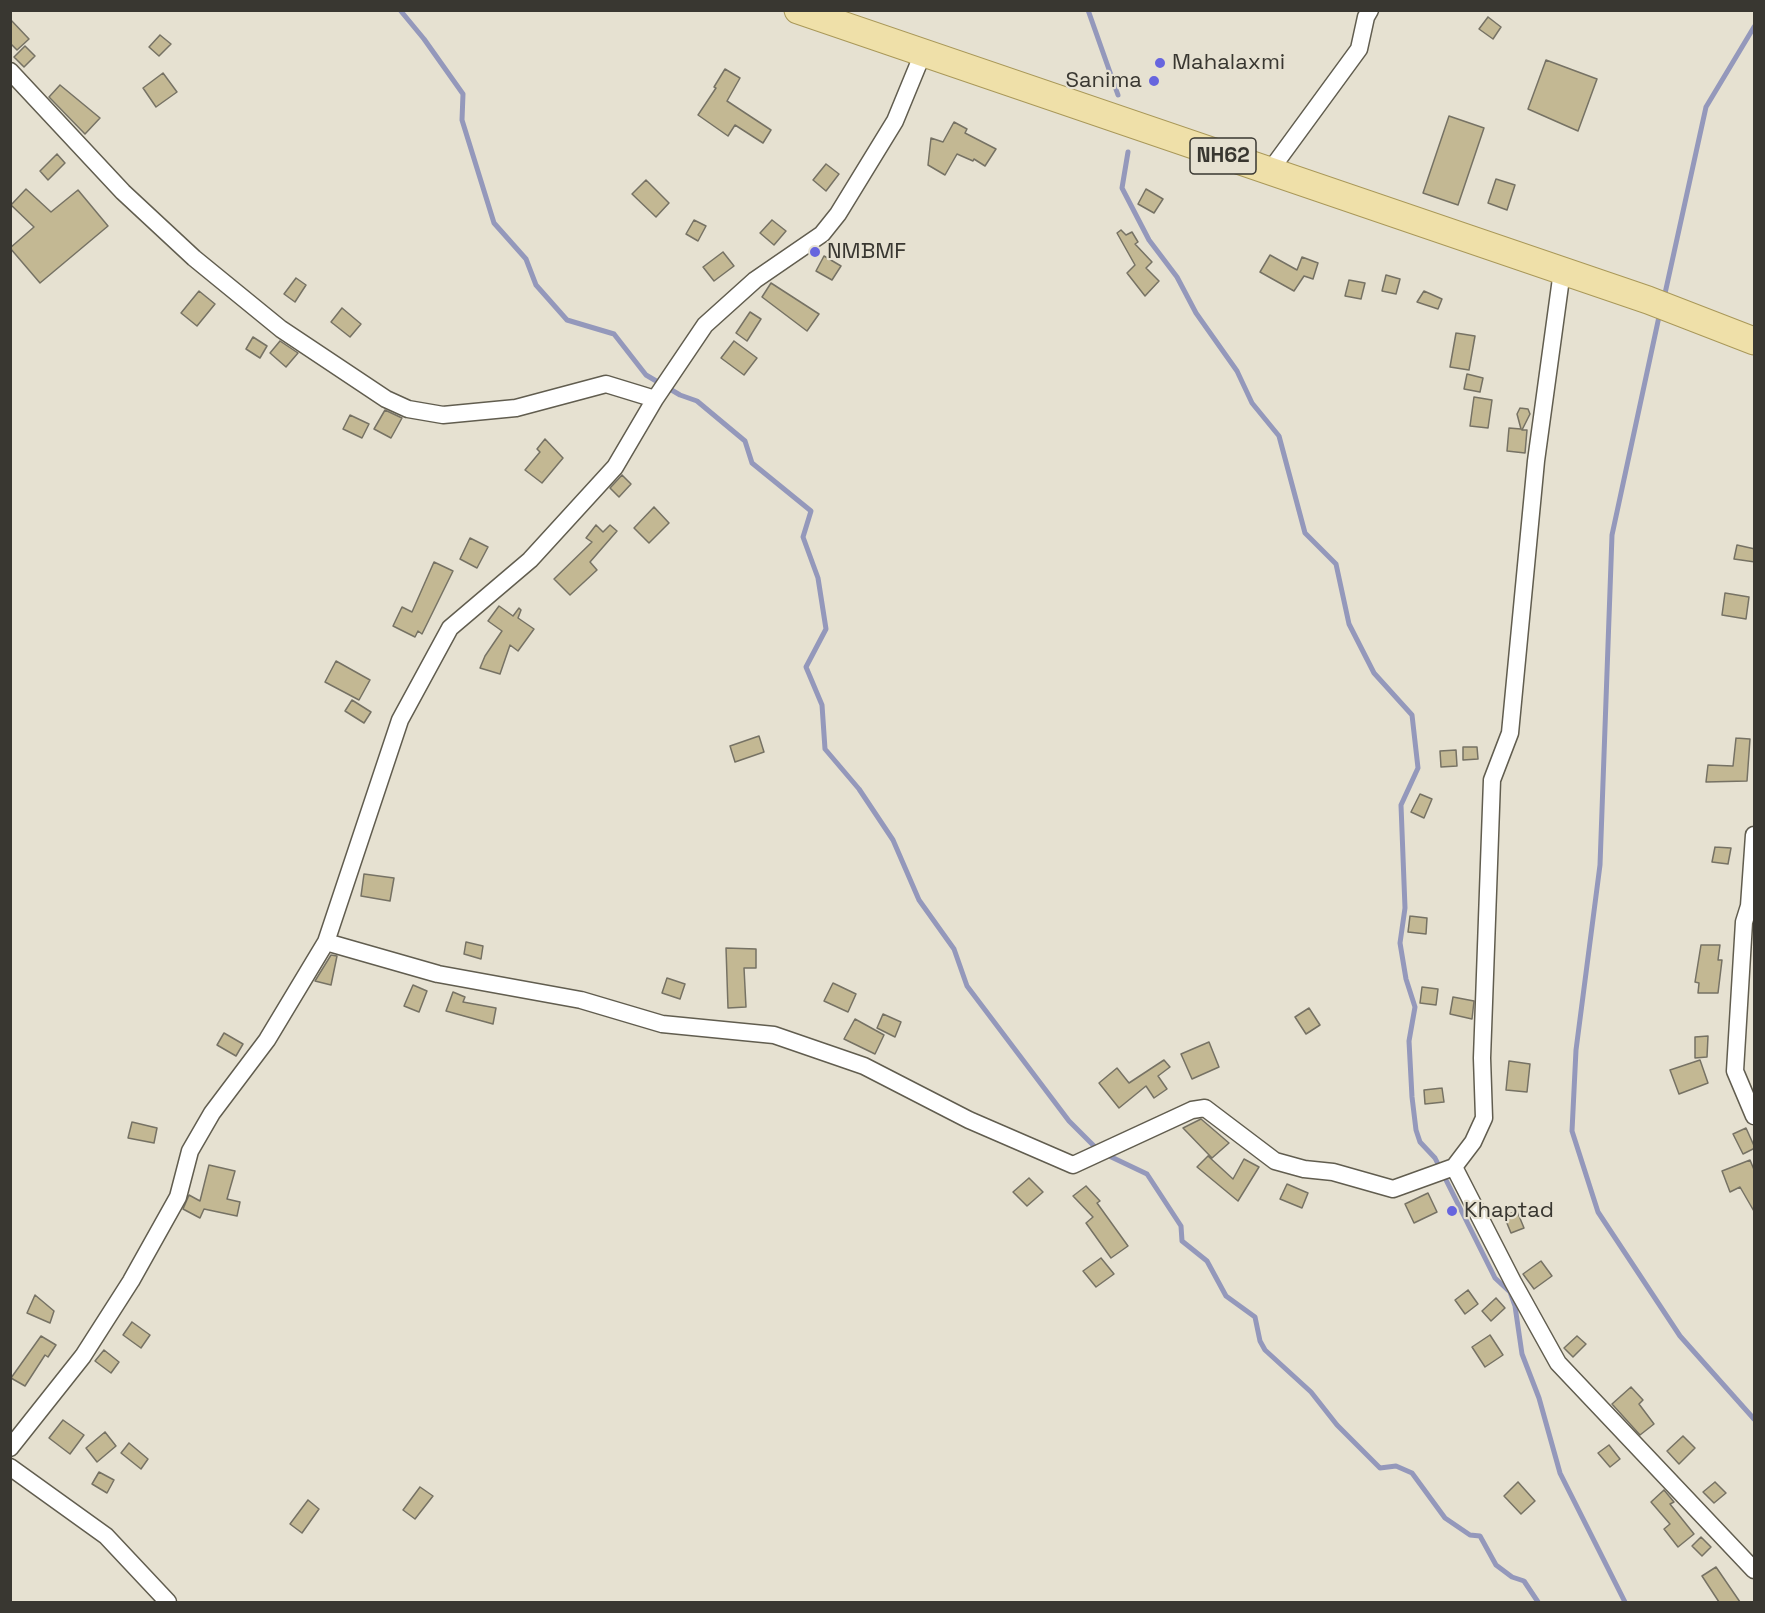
<!DOCTYPE html>
<style>
body{margin:0}
#map{position:relative;width:1765px;height:1613px;overflow:hidden;background:#e6e1d1;font-family:"Space Grotesk",sans-serif}
canvas{display:block}
.frame{position:absolute;inset:0;border:12px solid #393731;pointer-events:none}
</style>
<div id="map">
<canvas width="1765" height="1613"></canvas>
<div class="frame"></div>
</div>
<script>
const ctx = document.querySelector('canvas').getContext('2d');
ctx.lineJoin = 'round';
const poly = rows => new Path2D(rows.map(r => 'M' + r).join(''));
function trace(path, color, width, dash) { ctx.strokeStyle = color; ctx.lineWidth = width; ctx.lineCap = dash ? 'butt' : 'round'; ctx.setLineDash(dash || []); ctx.stroke(path); }
function fill(path, color) { ctx.fillStyle = color; ctx.fill(path, 'evenodd'); }
function write(font, color, halo, rows, align = 'center') {
  ctx.font = font + ' "Space Grotesk",sans-serif'; ctx.lineWidth = 4.5; ctx.setLineDash([]); ctx.textBaseline = 'middle'; ctx.strokeStyle = halo; ctx.fillStyle = color; for (const [text, x, y, turn = 0] of rows) {
    ctx.save(); ctx.translate(x, y); ctx.rotate((+turn || 0) * Math.PI / 180); ctx.textAlign = isNaN(turn) ? turn : align; if (halo) ctx.strokeText(text, 0, 0); ctx.fillText(text, 0, 0); ctx.restore();
  }
}
trace(poly([
 [400,10,424,39,463,94,462,120,494,223,526,259,536,285,567,320,614,334,646,375,680,395,697,401,745,441,752,463,811,511,803,537,818,578,826,629,806,667,822,705,825,749,859,789,893,840,919,900,954,949,967,986,1069,1121,1097,1149],
 [1088,10,1118,95],
 [1128,152,1122,188,1149,240,1177,277,1196,313,1237,371,1252,403,1279,436,1305,533,1336,564,1349,624,1374,673,1412,715,1418,768,1401,805,1405,908,1400,943,1406,979,1415,1007,1409,1041,1412,1097,1416,1130,1420,1142,1435,1158,1495,1278,1510,1292,1515,1306,1522,1354,1539,1398,1560,1473,1625,1602],
 [1664,298,1706,107,1754,27],
 [1660,312,1612,535,1600,865,1576,1050,1572,1131,1598,1212,1680,1336,1754,1419],
 [1105,1154,1147,1174,1181,1226,1182,1241,1207,1261,1226,1296,1255,1317,1260,1341,1265,1350,1311,1392,1337,1425,1380,1468,1396,1466,1412,1473,1445,1518,1470,1535,1480,1536,1496,1565,1512,1577,1524,1581,1538,1602]
]), '#9498bb', 5);
const building = poly([
 [1488,17,1501,27,1493,39,1479,29,1488,17],
 [10,19,29,39,17,50,10,43,10,19],
 [160,35,171,44,159,56,149,47,160,35],
 [25,46,35,56,24,67,14,57,25,46],
 [1546,60,1597,79,1578,131,1528,109,1546,60],
 [725,69,740,78,727,101,771,130,763,143,735,125,728,136,698,115,716,88,714,87,725,69],
 [163,73,177,92,156,107,143,88,163,73],
 [60,85,100,118,85,134,49,97,60,85],
 [1449,116,1484,128,1458,205,1423,193,1449,116],
 [954,122,967,129,965,133,996,149,985,166,974,159,973,161,957,154,945,175,928,165,931,138,943,142,954,122],
 [57,154,65,163,48,180,40,171,57,154],
 [826,164,839,174,826,191,813,180,826,164],
 [1496,179,1515,185,1507,210,1488,203,1496,179],
 [646,180,669,203,656,217,632,194,646,180],
 [26,189,51,212,78,190,108,226,40,283,10,248,34,227,11,205,26,189],
 [1146,189,1163,199,1154,213,1138,204,1146,189],
 [694,220,706,226,698,241,686,234,694,220],
 [772,220,786,231,774,245,760,233,772,220],
 [1121,230,1126,235,1132,232,1138,242,1135,244,1152,262,1146,268,1159,281,1145,296,1127,273,1135,265,1117,233,1121,230],
 [723,252,734,266,714,281,703,267,723,252],
 [1270,255,1297,270,1302,257,1318,263,1313,279,1304,276,1294,291,1260,272,1270,255],
 [824,256,841,266,832,280,816,271,824,256],
 [1386,275,1400,279,1396,294,1382,291,1386,275],
 [296,278,306,285,295,302,284,294,296,278],
 [1349,280,1365,283,1361,299,1345,296,1349,280],
 [771,283,819,314,807,331,762,297,771,283],
 [199,291,215,304,197,326,181,313,199,291],
 [1424,291,1442,299,1438,309,1417,302,1424,291],
 [342,308,361,324,350,337,331,322,342,308],
 [750,312,761,319,747,341,736,333,750,312],
 [1456,333,1475,336,1469,370,1450,367,1456,333],
 [253,337,267,346,260,358,246,349,253,337],
 [280,341,298,353,286,367,270,353,280,341],
 [734,341,757,358,744,375,721,358,734,341],
 [1467,374,1483,378,1480,392,1464,389,1467,374],
 [1474,397,1492,400,1488,428,1470,426,1474,397],
 [1520,408,1528,409,1530,414,1522,430,1527,430,1525,453,1507,451,1509,428,1521,429,1517,414,1520,408],
 [385,410,402,418,391,438,374,429,385,410],
 [350,415,369,424,362,438,343,429,350,415],
 [545,439,563,458,542,483,525,470,540,452,537,449,545,439],
 [622,475,631,484,619,497,610,488,622,475],
 [654,507,669,523,649,543,634,528,654,507],
 [596,525,603,532,610,525,617,531,590,562,597,570,570,595,554,579,592,542,586,538,596,525],
 [470,538,488,547,477,568,460,559,470,538],
 [1737,545,1755,549,1755,562,1734,559,1737,545],
 [434,562,453,571,422,634,418,631,415,637,393,626,402,607,412,612,434,562],
 [1725,593,1749,597,1746,619,1722,615,1725,593],
 [499,606,513,616,519,608,521,610,518,618,534,629,518,651,510,645,500,674,480,668,485,656,502,631,488,621,499,606],
 [336,661,370,680,359,700,325,682,336,661],
 [352,700,371,712,364,723,345,711,352,700],
 [759,736,764,752,735,762,730,746,759,736],
 [1736,738,1750,739,1747,781,1706,782,1708,765,1733,766,1736,738],
 [1463,747,1477,747,1478,759,1463,760,1463,747],
 [1456,750,1457,766,1441,767,1440,751,1456,750],
 [1420,794,1432,799,1424,818,1411,812,1420,794],
 [1715,847,1731,848,1728,864,1712,862,1715,847],
 [364,874,394,878,390,901,361,896,364,874],
 [1410,916,1427,918,1426,934,1408,932,1410,916],
 [466,942,483,946,481,959,464,954,466,942],
 [1701,945,1720,945,1718,960,1722,960,1718,993,1698,993,1699,983,1695,982,1701,945],
 [726,948,756,949,756,968,744,968,746,1007,728,1008,726,948],
 [331,955,337,956,331,985,315,981,331,955],
 [667,978,685,984,680,999,662,993,667,978],
 [833,983,856,994,848,1012,824,1001,833,983],
 [413,985,427,991,419,1012,404,1006,413,985],
 [1422,987,1438,989,1436,1005,1420,1003,1422,987],
 [453,992,465,997,463,1002,496,1008,493,1024,446,1011,453,992],
 [1453,997,1474,1001,1472,1019,1450,1014,1453,997],
 [1309,1008,1320,1025,1306,1034,1295,1017,1309,1008],
 [883,1014,901,1022,895,1037,877,1028,883,1014],
 [855,1019,884,1035,875,1054,844,1039,855,1019],
 [224,1033,243,1044,236,1056,217,1045,224,1033],
 [1708,1036,1707,1057,1695,1058,1695,1037,1708,1036],
 [1209,1042,1219,1067,1192,1079,1181,1054,1209,1042],
 [1164,1060,1170,1067,1158,1076,1167,1089,1154,1098,1146,1086,1119,1108,1099,1083,1117,1068,1129,1083,1164,1060],
 [1700,1060,1708,1083,1679,1094,1670,1070,1700,1060],
 [1509,1061,1530,1064,1527,1092,1506,1090,1509,1061],
 [1442,1088,1444,1102,1425,1104,1424,1090,1442,1088],
 [1201,1119,1229,1143,1212,1158,1183,1128,1201,1119],
 [132,1122,157,1128,154,1143,128,1138,132,1122],
 [1746,1128,1755,1148,1743,1154,1733,1134,1746,1128],
 [1208,1156,1233,1179,1244,1159,1259,1167,1238,1201,1197,1167,1208,1156],
 [1750,1160,1755,1172,1755,1213,1740,1187,1730,1192,1722,1171,1750,1160],
 [209,1165,235,1171,227,1199,240,1202,237,1216,204,1209,200,1218,183,1209,189,1195,200,1201,209,1165],
 [1029,1178,1043,1192,1027,1206,1013,1192,1029,1178],
 [1287,1184,1308,1193,1302,1208,1280,1199,1287,1184],
 [1086,1186,1100,1201,1097,1203,1128,1246,1111,1258,1086,1223,1093,1217,1073,1196,1086,1186],
 [1428,1193,1437,1212,1414,1223,1405,1204,1428,1193],
 [1517,1211,1524,1228,1511,1233,1504,1216,1517,1211],
 [1101,1258,1114,1274,1096,1287,1083,1271,1101,1258],
 [1541,1261,1552,1276,1534,1289,1523,1274,1541,1261],
 [1468,1290,1478,1304,1465,1314,1455,1300,1468,1290],
 [35,1295,54,1311,50,1323,27,1313,35,1295],
 [1496,1298,1505,1308,1491,1321,1482,1311,1496,1298],
 [132,1322,150,1335,141,1348,123,1335,132,1322],
 [1490,1335,1503,1355,1485,1367,1472,1347,1490,1335],
 [41,1336,56,1345,48,1357,45,1355,25,1386,11,1378,41,1336],
 [1577,1336,1586,1344,1573,1357,1564,1348,1577,1336],
 [104,1350,119,1362,111,1373,95,1361,104,1350],
 [1631,1387,1643,1400,1639,1404,1654,1424,1640,1435,1612,1404,1631,1387],
 [63,1420,84,1435,70,1454,49,1438,63,1420],
 [105,1432,116,1446,97,1462,86,1448,105,1432],
 [1683,1436,1695,1448,1679,1464,1667,1451,1683,1436],
 [129,1443,148,1459,141,1469,121,1453,129,1443],
 [1609,1445,1620,1459,1610,1467,1598,1453,1609,1445],
 [99,1472,114,1480,107,1493,92,1484,99,1472],
 [1518,1482,1535,1501,1521,1514,1504,1496,1518,1482],
 [1715,1482,1726,1493,1714,1503,1703,1492,1715,1482],
 [420,1487,433,1496,415,1519,403,1510,420,1487],
 [1664,1490,1674,1502,1670,1504,1694,1534,1678,1547,1664,1529,1670,1524,1651,1502,1664,1490],
 [308,1500,319,1509,302,1533,290,1524,308,1500],
 [1701,1537,1711,1547,1702,1556,1692,1546,1701,1537],
 [1716,1567,1740,1602,1719,1602,1702,1576,1716,1567]
]);
fill(building, '#c3b893');
trace(building, '#767264', 1.5);
const street = poly([
 [10,71,123,192,194,258,281,329,386,399,408,409,443,415,516,408,606,384,655,399],
 [1269,172,1359,49,1366,17,1370,10],
 [1754,835,1749,906,1744,922,1735,1071,1754,1116],
 [326,942,438,974,581,1000,662,1024,774,1035,864,1066,969,1120,1073,1165,1192,1110,1205,1108,1275,1161,1304,1169,1333,1172,1393,1189,1454,1167,1513,1282,1558,1363,1754,1570],
 [1454,1167,1473,1142,1484,1118,1482,1058,1492,780,1510,733,1536,461,1562,271],
 [10,1448,83,1356,131,1281,178,1197,190,1151,212,1113,267,1040,326,942,400,720,450,628,530,560,615,467,655,399,705,325,755,280,822,234,838,214,895,121,923,53],
 [10,1467,106,1536,168,1602]
]);
const primary = poly([
 [798,10,1648,300,1754,341]
]);
trace(street, '#615d4f', 19);
trace(primary, '#a99859', 29);
trace(street, '#fff', 16);
trace(primary, '#efe0a9', 27);
for (const [x, y, r, color] of [
 [1160,63,6,"#6765de"],
 [1154,81,6,"#6765de"],
 [815,252,6,"#6765de"],
 [1452,1211,6,"#6765de"]
]) { const dot = new Path2D(); dot.arc(x, y, r, 0, 2 * Math.PI); ctx.fillStyle = color; ctx.fill(dot); trace(dot, '#e6e1d1', 2); }
for (const [x, y, w] of [
 [1223,156,66]
]) { const box = new Path2D(); box.roundRect(x - w / 2, y - 18, w, 36, 4.5); ctx.fillStyle = '#e6e1d1'; ctx.fill(box); trace(box, '#393731', 1.5); }
write('bold 21px', '#393731', null, [
 ["NH62",1223,156]
]);
write('22px', '#393731', '#e6e1d1', [
 ["Mahalaxmi",1172,63],
 ["Sanima",1142,81,"right"],
 ["NMBMF",827,252],
 ["Khaptad",1464,1211]
], 'left');
</script>
